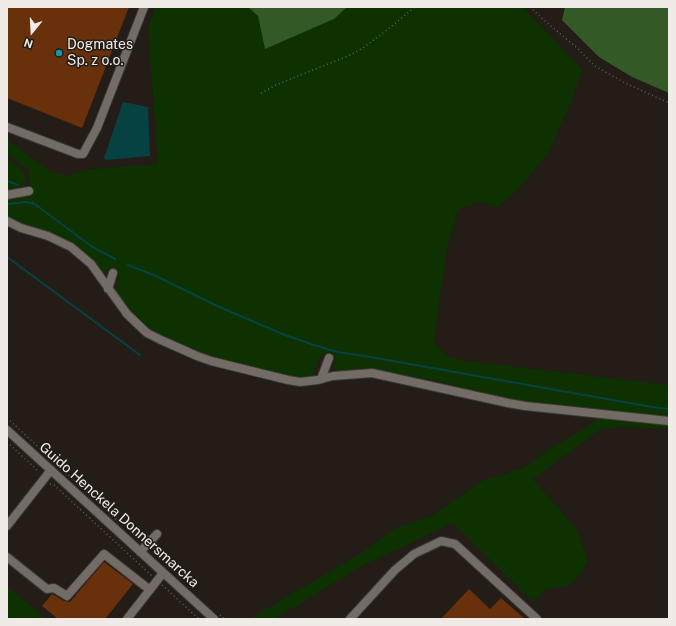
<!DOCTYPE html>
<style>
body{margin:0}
#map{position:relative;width:676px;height:626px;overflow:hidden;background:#231c17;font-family:"Public Sans",sans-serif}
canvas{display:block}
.frame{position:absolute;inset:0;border:8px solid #f0ebe7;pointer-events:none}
.north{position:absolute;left:12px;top:12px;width:40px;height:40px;-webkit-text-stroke:3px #231c17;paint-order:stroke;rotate:198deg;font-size:11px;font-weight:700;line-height:16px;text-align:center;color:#f0ebe7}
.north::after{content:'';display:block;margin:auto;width:14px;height:18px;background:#f0ebe7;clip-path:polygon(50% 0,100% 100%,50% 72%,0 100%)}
</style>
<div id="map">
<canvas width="676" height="626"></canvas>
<div class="frame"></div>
<div class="north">N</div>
</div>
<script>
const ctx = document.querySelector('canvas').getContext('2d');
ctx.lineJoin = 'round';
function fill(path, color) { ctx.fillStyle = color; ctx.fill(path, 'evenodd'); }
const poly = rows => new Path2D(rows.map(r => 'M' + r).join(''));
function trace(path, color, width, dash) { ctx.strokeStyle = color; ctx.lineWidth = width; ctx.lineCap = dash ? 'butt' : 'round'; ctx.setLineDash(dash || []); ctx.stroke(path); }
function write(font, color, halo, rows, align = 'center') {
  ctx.font = font + ' "Public Sans",sans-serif'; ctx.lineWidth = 3; ctx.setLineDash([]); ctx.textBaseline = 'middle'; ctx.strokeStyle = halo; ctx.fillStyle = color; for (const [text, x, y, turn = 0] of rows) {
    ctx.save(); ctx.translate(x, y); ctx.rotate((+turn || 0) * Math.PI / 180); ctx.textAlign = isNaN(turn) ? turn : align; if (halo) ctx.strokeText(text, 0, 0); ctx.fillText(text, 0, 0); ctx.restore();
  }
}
fill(poly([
 [156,7,248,7,258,15,265,49,334,19,347,7,523,7,575,62,582,69,571,102,548,153,523,184,498,207,479,202,458,210,446,253,434,342,447,357,466,361,669,385,669,429,625,427,601,429,533,479,577,530,588,561,579,577,568,586,547,589,533,602,453,523,362,566,275,619,249,619,361,553,392,530,433,515,482,481,524,468,548,450,577,433,598,419,584,417,475,392,441,382,368,368,336,372,333,368,335,359,322,354,312,376,300,379,219,360,171,341,149,329,132,315,115,294,119,278,116,271,107,269,102,276,82,251,54,235,21,225,10,219,7,216,7,199,31,194,28,169,7,154,7,137,9,138,9,141,50,171,67,176,91,169,158,164,148,28],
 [7,159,23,170,25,177,25,183,20,188,7,189],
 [7,586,45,618,46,619,7,619]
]), '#0d3101');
fill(poly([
 [248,7,347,7,334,19,265,49,258,16],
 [565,7,669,7,669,93,632,77,599,57,562,20]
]), '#335a26');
fill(poly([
 [123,102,148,107,150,156,106,160,104,158]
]), '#074243');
trace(poly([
 [7,181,18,185],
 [32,202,91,246,115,259],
 [7,204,26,202,34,204],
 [7,257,140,355],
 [128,265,156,276,217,306,285,335,314,345,338,352,376,358,652,407,669,409]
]), '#074243', 2);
fill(poly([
 [7,7,129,7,82,128,7,98],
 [104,562,133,584,105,619,58,619,42,606,52,594,64,601,70,602],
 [469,589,490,609,501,598,525,619,441,619]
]), '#69310b');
const minor = poly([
 [7,127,78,154,83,154,97,128,144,7],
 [7,195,29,191],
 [7,221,21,228,48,236,71,247,91,264,127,314,147,333,161,340,197,356,211,361,288,380,300,382,318,380,333,376,372,373,508,403,525,406,669,421],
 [108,289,113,273],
 [321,379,329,358],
 [7,430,214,619],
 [7,526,51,470],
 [140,552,157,534],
 [7,557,47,589,54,588,67,596,104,554,150,590],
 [127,619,163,573],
 [350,619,395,570,414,554,441,541,455,544,537,619]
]);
trace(minor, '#3e3936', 10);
trace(poly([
 [530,7,545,21,576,47,595,66,625,83,669,103],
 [261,93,276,85,348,56,363,48,387,30,415,7],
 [7,418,118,521],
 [7,442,36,469,38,473],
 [50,484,54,485,152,576],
 [133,534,138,537,144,537],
 [154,548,154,551,156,555],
 [162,585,199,619],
 [220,615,225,619]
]), '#645e59', 1.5, [1, 3]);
trace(minor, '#736b65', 8);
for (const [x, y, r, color] of [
 [59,53,4,"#0f9aa8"]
]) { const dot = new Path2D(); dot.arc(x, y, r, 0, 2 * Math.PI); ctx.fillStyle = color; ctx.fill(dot); trace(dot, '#231c17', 1.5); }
write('14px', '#f0ebe7', '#231c17', [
 ["Dogmates",67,45],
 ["Sp. z o.o.",67,61]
], 'left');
write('14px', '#f0ebe7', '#231c17', [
 ["Guido Henckela Donnersmarcka",119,515,42]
]);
</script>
